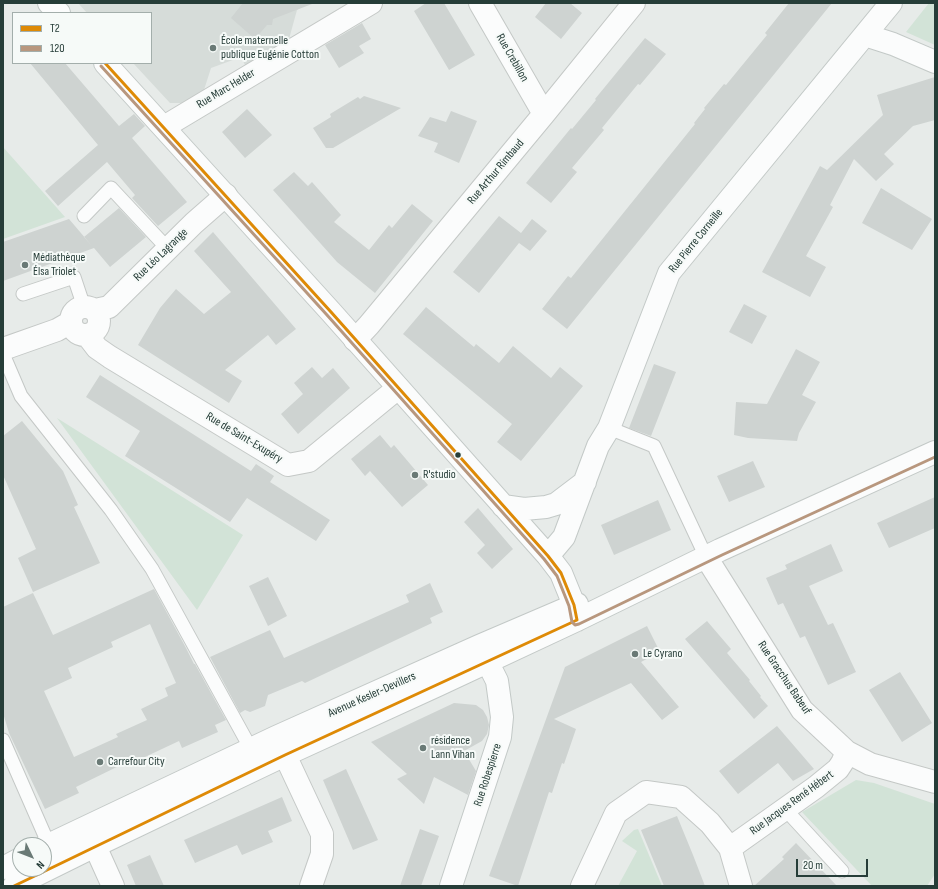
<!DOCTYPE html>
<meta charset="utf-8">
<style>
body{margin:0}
#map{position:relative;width:938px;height:889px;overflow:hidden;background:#e7ebe9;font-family:"Sofia Sans Condensed",sans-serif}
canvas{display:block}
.frame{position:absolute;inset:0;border:4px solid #263d38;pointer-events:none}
.legend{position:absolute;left:12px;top:12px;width:140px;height:52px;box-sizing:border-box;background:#f6faf8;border:1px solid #a3aeab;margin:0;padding:5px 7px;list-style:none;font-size:12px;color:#263d38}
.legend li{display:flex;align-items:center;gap:8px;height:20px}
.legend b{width:20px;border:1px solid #a3aeab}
.north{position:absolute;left:12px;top:837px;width:40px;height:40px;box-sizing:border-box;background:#f6faf8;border:1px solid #a3aeab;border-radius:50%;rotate:133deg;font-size:11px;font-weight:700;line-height:16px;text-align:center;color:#263d38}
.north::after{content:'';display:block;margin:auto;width:14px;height:18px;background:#6a7a76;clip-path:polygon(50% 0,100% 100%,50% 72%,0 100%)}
.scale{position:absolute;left:796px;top:859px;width:72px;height:18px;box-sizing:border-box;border:2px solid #263d38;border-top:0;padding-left:5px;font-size:12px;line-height:14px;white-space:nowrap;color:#263d38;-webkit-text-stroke:3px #f6faf8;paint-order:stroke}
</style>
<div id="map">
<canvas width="938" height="889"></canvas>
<div class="frame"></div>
<ul class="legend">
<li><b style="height:5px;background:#de8a06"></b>T2</li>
<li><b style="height:5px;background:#b8977e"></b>120</li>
</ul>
<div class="north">N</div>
<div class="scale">20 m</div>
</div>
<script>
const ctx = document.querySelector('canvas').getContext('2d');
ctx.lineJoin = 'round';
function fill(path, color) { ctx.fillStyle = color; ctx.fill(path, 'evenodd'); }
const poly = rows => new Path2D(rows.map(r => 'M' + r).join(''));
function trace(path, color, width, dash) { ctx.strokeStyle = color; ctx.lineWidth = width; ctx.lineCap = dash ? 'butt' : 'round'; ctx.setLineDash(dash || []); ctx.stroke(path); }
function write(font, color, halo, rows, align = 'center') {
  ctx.font = font + ' "Sofia Sans Condensed",sans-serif'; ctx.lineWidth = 4; ctx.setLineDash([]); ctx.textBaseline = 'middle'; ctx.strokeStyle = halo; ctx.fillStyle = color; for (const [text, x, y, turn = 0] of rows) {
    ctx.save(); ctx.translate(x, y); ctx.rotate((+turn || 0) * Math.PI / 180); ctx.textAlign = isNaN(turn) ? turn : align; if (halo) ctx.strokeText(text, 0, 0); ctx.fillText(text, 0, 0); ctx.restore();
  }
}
fill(poly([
 [78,3,309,3,297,10,289,39,246,67,241,57,211,68,203,93,182,103,170,103,133,63,151,63,151,13,87,13]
]), '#d6dcd9');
fill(poly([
 [929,3,935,3,935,45,906,32],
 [3,147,65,217,3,239],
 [57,418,243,535,197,610],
 [856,780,874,783,935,804,935,874,927,886,872,886,802,812],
 [638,829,662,886,618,886,637,851,622,841,634,830]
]), '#d2e3d7');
fill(poly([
 [243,3,311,3,312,4,273,19,272,25,267,25,255,39,231,18],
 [426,3,444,3,475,55,449,70,414,11],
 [546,3,570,3,582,13,561,39,535,17],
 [789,3,832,3,567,329,542,309,568,276,571,278,695,124,694,123,705,109,704,108,724,84,726,85,767,35,765,33],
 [362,23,371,39,359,46,364,53,339,68,325,45],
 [645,38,666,54,640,85,638,84,602,128,604,130,572,168,577,172,551,203,526,183,571,128,572,129,596,100,595,99],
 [30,63,65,63,119,126,134,114,145,126,132,138,187,202,158,226,132,198,135,195,107,162,58,206,45,191,98,145],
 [935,77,935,120,913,126,884,154,894,164,876,181,854,159,830,205,833,207,806,256,826,267,810,297,762,272,820,166,827,170,883,115,877,95],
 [364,96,401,108,333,148,326,148,313,128,331,117,330,114,358,97,360,99],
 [247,109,272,135,245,158,222,132],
 [451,111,477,121,459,163,434,152,438,143,418,136,430,117,446,122],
 [294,172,308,186,312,182,341,215,334,222,369,250,389,225,392,228,412,204,433,221,375,293,337,262,273,190],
 [881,188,932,219,912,250,862,223],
 [119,208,146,237,110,267,94,248,3,281,3,242,69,219,92,246,84,237],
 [499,216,521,233,532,219,547,231,530,251,519,243,479,293,453,272],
 [213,232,296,329,276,345,268,335,225,370,242,381,229,403,138,345,160,308,176,289,204,314,231,292,194,251],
 [744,304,767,316,752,344,729,332],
 [426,307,474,347,476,344,499,363,513,346,551,378,560,367,583,386,521,461,497,442,512,424,403,334],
 [796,349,820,362,802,395,816,402,799,433,797,441,748,438,734,435,736,402,767,404],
 [654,364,676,372,651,436,629,428],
 [312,367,322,378,333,368,350,388,298,434,281,414,303,394,294,383],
 [100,375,251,471,256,464,274,476,270,482,330,520,316,541,247,498,230,522,125,456,140,431,86,397],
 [22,421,63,471,78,505,74,507,100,563,33,592,18,558,36,549,3,475,3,436],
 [380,435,391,448,394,445,428,485,402,507,370,471,365,476,351,459],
 [753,461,765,487,729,502,717,476],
 [935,497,935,528,889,548,877,523],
 [658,500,671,530,614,555,601,525],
 [478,508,513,549,492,569,477,553,485,545,464,522],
 [831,544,843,571,809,586,828,625,833,623,856,672,828,685,805,636,800,638,783,603,778,605,766,578,787,569,785,565],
 [268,577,287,616,268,626,249,586],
 [430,583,443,612,430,618,432,623,305,683,302,681,268,695,265,706,250,712,245,710,240,713,210,657,270,630,284,658,409,602,406,595],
 [154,589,186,648,194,664,195,664,226,720,215,725,218,732,182,748,179,741,130,764,129,761,76,787,79,793,45,809,9,733,3,713,3,607,33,593,53,635],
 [150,624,176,683,165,688,168,696,141,709,147,720,116,734,118,737,74,757,44,691,72,678,68,668,113,647,111,642],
 [707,621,731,649,727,653,750,680,749,681,761,696,760,697,768,706,754,719,685,639],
 [647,626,660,652,641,662,679,707,662,720,631,683,554,719,576,729,564,764,562,763,552,793,549,792,518,886,489,876,565,667],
 [900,672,932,723,902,742,869,690],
 [454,703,476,705,483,710,487,717,489,725,487,734,482,741,464,751,476,771,468,795,434,777,424,804,397,779,407,774,371,742],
 [777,726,814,769,793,781,778,763,738,794,719,771],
 [346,769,378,840,353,850,323,780],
 [282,797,292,821,268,831,273,842,242,855,237,845,195,863,184,840],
 [677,816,693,855,705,886,664,886,641,830],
 [420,829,439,836,421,886,400,886],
 [796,843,837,886,754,886,784,859,782,857],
 [150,855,164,886,136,886,127,865]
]), '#ced3d1');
const lane = poly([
 [84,216,111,188,168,249],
 [23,294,74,277,84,307],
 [3,354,21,396,111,510,152,569,251,749],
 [609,428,654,446,706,557],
 [3,740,49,845],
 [785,809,842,871]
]);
const street = poly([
 [480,3,544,114],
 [164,127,371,3],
 '71 321a14 14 0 1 1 28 0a14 14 0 1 1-28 0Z',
 [95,310,109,307,194,223,226,195],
 [87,335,97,348,110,357,288,465,309,461,398,388],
 [355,340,369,325,544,114,634,3],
 [3,349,57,330,71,322],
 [706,557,802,710,847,752,870,764,935,782],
 [277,738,322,834,322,854,311,886],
 [95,846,113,886],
 [582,886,616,813,646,792,681,797,710,823,730,848],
 [741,886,730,848,816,787,838,769,842,763,847,752]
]);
const secondary = poly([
 [49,3,59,13],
 [865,35,893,44,935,62],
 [105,63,331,312,548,556,561,573,574,605,577,620],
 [503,506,524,509,546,507,556,504,585,482],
 [548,556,564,537,598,446,609,428,669,273,891,3],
 [44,847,276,737,479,646,577,604],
 [3,868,20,859],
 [14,886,95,846,285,755,438,685,577,620,720,550,935,452],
 [451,886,500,737,502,717,497,681,481,649]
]);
trace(lane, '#c4c8c6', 15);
trace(street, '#c4c8c6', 24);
trace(secondary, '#c3c9c7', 24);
trace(lane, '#fbfcfc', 13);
trace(street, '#fbfcfc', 22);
trace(secondary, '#fbfcfc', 22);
trace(poly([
 [14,886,285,755,577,620,574,605,561,573,548,556,331,312,105,63]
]), '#de8a06', 3);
trace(poly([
 [101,66,327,315,544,559,557,576,569,606,572,622,575,625,579,624,722,555,935,457]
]), '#b8977e', 3);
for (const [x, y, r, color] of [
 [213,48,4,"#6a7a76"],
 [25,265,4,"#6a7a76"],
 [458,455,3.5,"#263d38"],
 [415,475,4,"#6a7a76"],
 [635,654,4,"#6a7a76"],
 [423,748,4,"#6a7a76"],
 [100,762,4,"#6a7a76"]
]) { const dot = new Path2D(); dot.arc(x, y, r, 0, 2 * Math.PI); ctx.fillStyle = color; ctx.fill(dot); trace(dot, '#f6faf8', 1.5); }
write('12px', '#263d38', '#f6faf8', [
 ["École maternelle",221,41],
 ["publique Eugénie Cotton",221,55],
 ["Médiathèque",33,258],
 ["Élsa Triolet",33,272],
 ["R'studio",423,475],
 ["Le Cyrano",643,654],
 ["résidence",431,741],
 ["Lann Vihan",431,755],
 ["Carrefour City",108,762]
], 'left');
write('12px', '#263d38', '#f6faf8', [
 ["Rue Crebillon",512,58,60],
 ["Rue Marc Helder",226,89,-31],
 ["Rue Arthur Rimbaud",496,172,-50],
 ["Rue Pierre Corneille",696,241,-51],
 ["Rue Léo Lagrange",161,255,-44],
 ["Rue de Saint-Exupéry",244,438,31],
 ["Rue Gracchus Babeuf",784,678,56],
 ["Avenue Kesler-Devillers",372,695,-24],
 ["Rue Robespierre",488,775,-72],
 ["Rue Jacques René Hébert",792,803,-36]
]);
</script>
